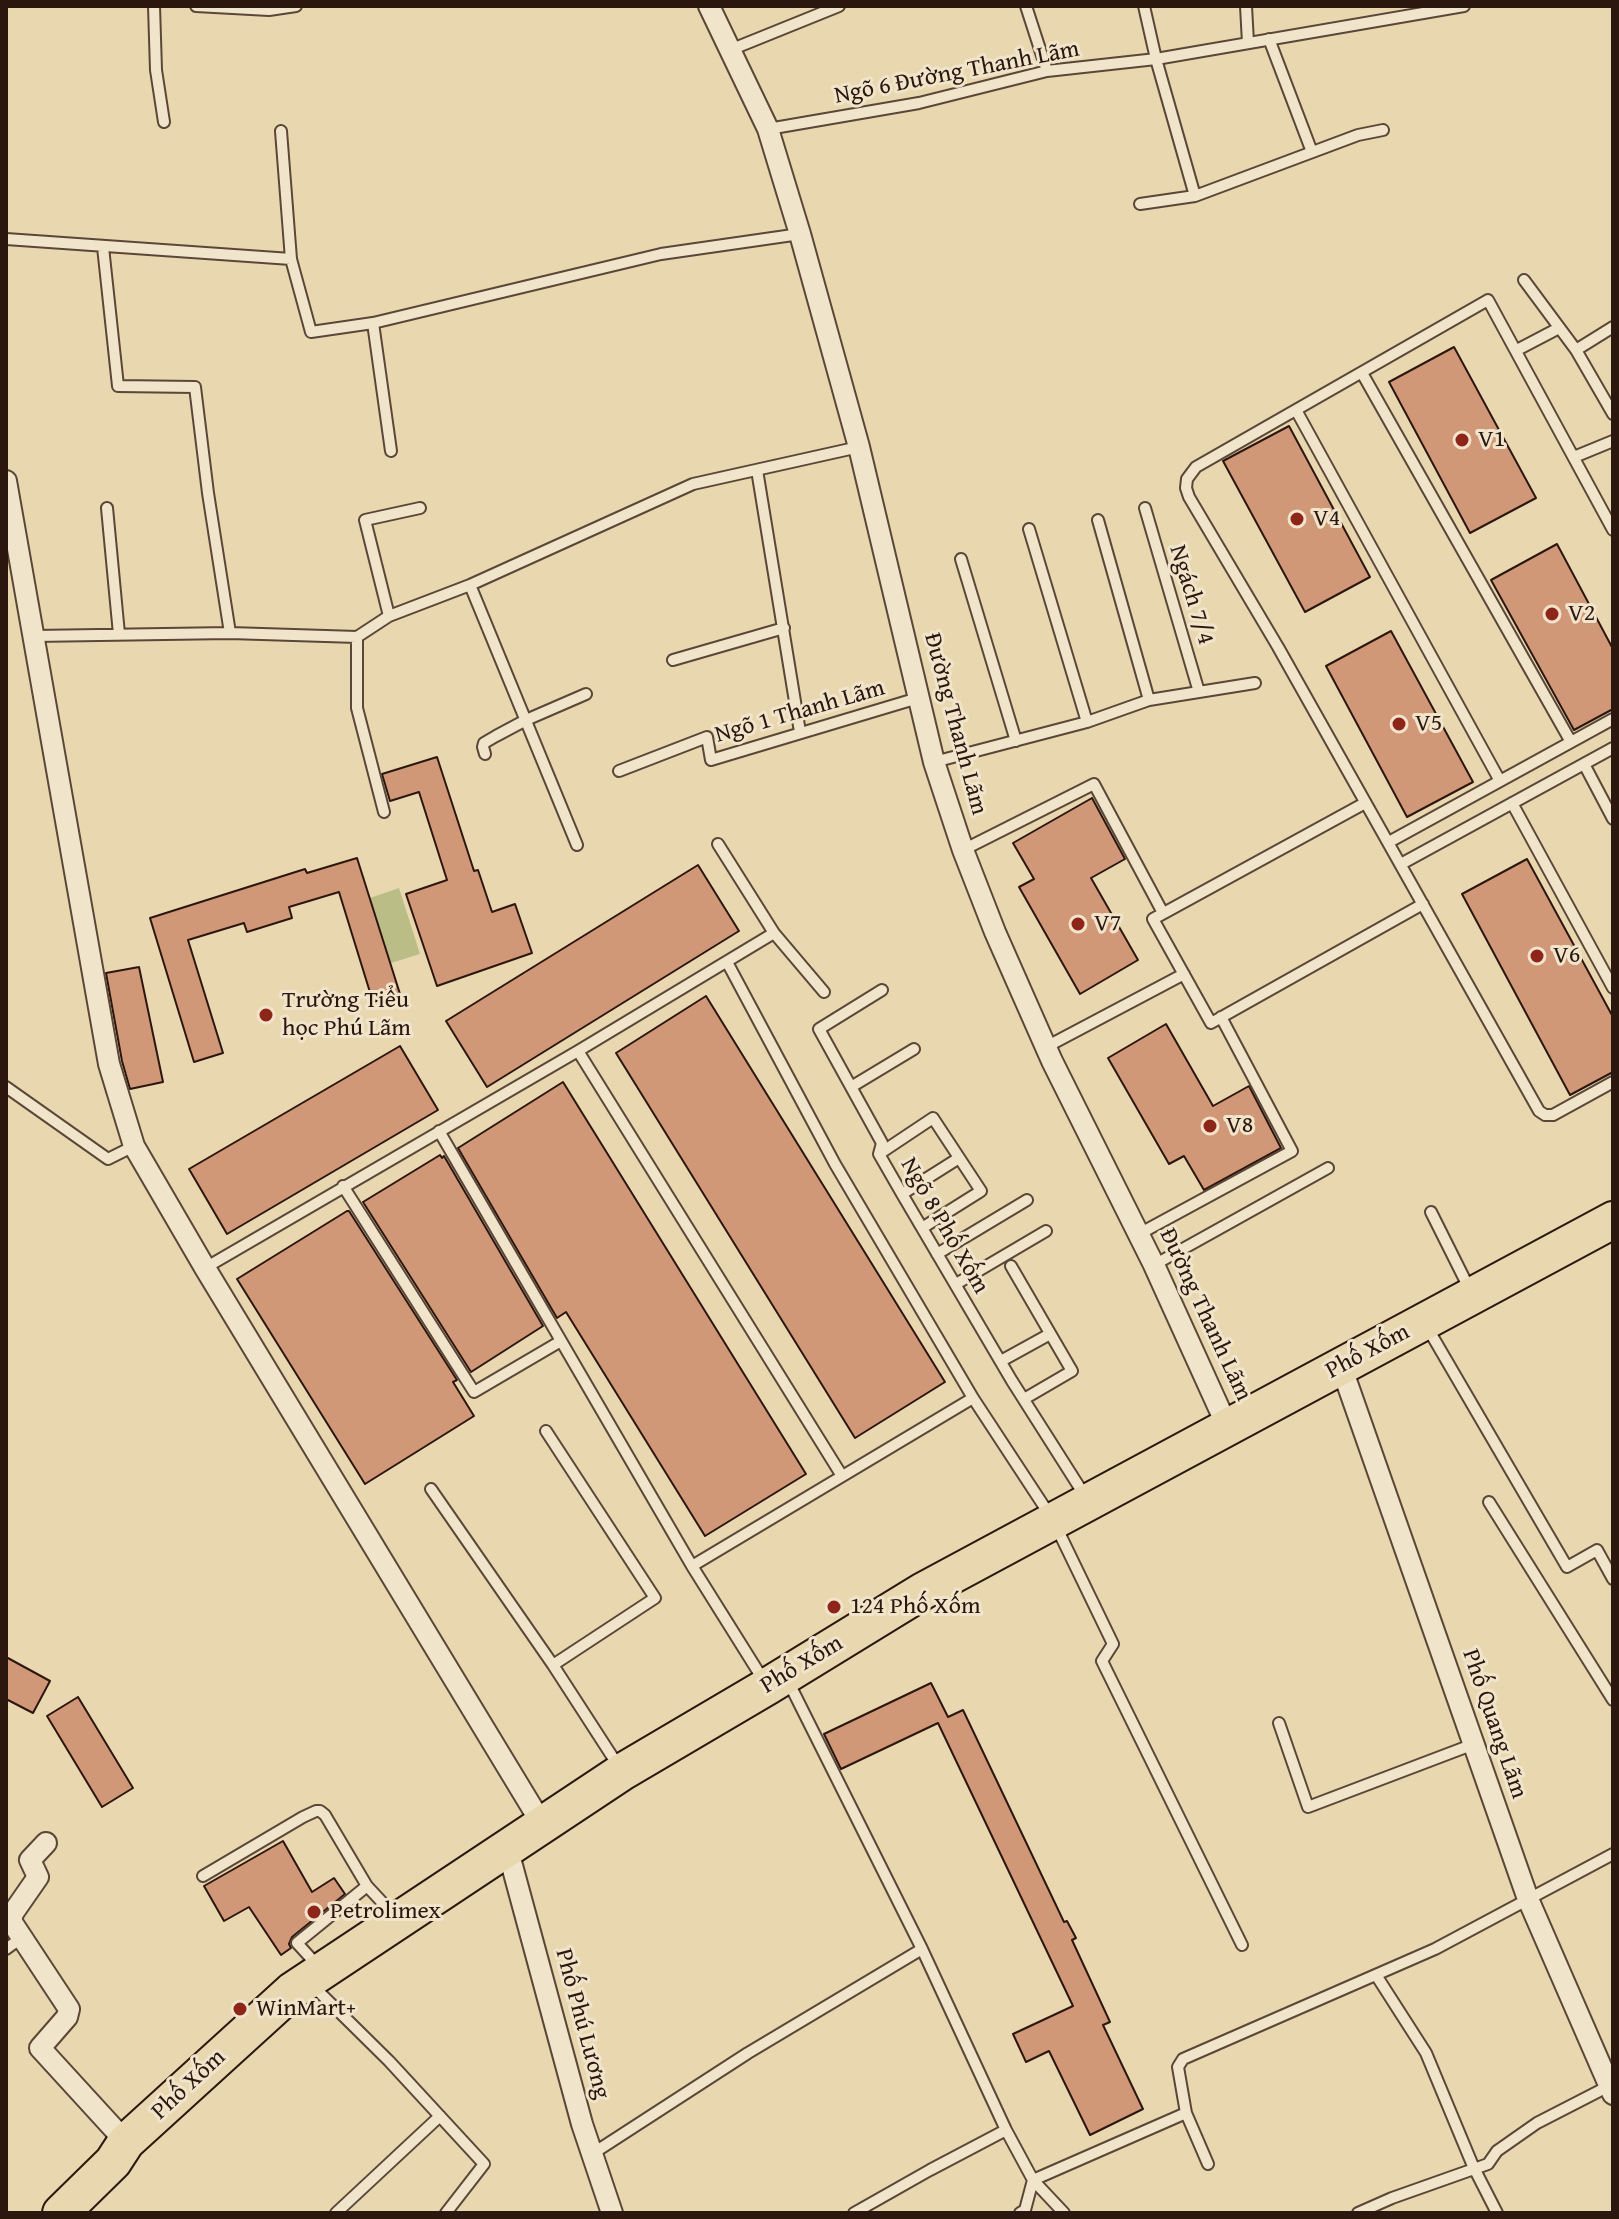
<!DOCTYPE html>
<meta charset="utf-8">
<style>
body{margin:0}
#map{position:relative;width:1619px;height:2219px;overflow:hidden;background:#e8d7af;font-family:"Gentium Book Plus",serif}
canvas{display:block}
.frame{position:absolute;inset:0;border:8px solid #2c170f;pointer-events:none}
</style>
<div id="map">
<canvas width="1619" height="2219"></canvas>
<div class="frame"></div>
</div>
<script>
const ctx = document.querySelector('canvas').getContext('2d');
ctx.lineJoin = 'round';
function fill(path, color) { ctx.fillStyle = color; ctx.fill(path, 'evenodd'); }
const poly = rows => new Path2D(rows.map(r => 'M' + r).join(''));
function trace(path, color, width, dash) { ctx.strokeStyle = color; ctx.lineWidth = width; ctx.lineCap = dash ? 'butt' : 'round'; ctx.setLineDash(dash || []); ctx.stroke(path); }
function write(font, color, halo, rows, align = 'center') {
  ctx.font = font + ' "Gentium Book Plus",serif'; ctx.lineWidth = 6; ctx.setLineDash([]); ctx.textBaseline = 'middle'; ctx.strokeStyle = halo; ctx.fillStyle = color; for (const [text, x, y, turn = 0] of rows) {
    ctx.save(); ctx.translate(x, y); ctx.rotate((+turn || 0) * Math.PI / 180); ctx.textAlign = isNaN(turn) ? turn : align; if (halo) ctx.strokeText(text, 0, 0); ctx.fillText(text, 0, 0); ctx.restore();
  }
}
fill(poly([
 [399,888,420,954,391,963,370,898]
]), '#bbbd87');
const building = poly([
 [1454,347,1536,498,1470,533,1389,382,1454,347],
 [1289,426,1370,577,1305,612,1223,461,1289,426],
 [1557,544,1613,649,1613,709,1574,730,1491,580,1557,544],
 [1391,631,1473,782,1407,817,1326,666,1391,631],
 [437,757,474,871,478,870,492,912,515,904,532,953,437,986,406,894,447,880,419,792,390,801,382,774,437,757],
 [1092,798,1125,859,1091,878,1138,960,1080,994,1019,887,1034,879,1013,843,1092,798],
 [357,858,400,994,373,1002,339,892,289,907,292,918,247,932,244,923,188,940,223,1053,194,1062,150,918,305,869,307,873,357,858],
 [1527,859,1613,1017,1613,1072,1570,1095,1462,894,1527,859],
 [698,865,739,931,487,1087,446,1021,698,865],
 [139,967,163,1082,130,1089,122,1061,106,973,139,967],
 [706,996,945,1382,855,1438,616,1053,706,996],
 [1166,1024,1213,1106,1249,1086,1281,1148,1204,1190,1184,1156,1169,1164,1108,1058,1166,1024],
 [400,1046,438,1110,227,1234,189,1169,400,1046],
 [563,1082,806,1474,705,1536,566,1312,557,1318,458,1148,563,1082],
 [440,1155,442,1158,444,1156,543,1326,471,1372,363,1202,440,1155],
 [347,1211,349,1211,457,1380,453,1382,474,1416,365,1484,237,1279,347,1211],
 [6,1657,50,1681,33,1713,6,1699,6,1657],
 [931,1683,948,1717,963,1710,1064,1922,1067,1921,1076,1938,1072,1940,1110,2022,1103,2025,1143,2109,1090,2135,1049,2051,1026,2062,1013,2034,1073,2006,938,1723,841,1769,824,1734,931,1683],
 [78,1697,133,1788,102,1807,47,1716,78,1697],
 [283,1841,312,1892,334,1878,345,1894,292,1937,289,1944,291,1948,281,1955,249,1907,224,1921,204,1886,283,1841]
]);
fill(building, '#d09877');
trace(building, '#2c170f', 2);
const lane = poly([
 [154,6,156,70,164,122],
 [196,6,269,10,296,6],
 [1026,6,1047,71],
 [1246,6,1248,43],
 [1269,39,1312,152],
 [730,50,839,6],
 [768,129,919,103,1047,71,1156,59,1464,6],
 [281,131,291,259,311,332,373,323,661,254,800,234],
 [1195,196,1358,135,1383,130],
 [1140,204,1195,196,1156,59,1144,6],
 [6,239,291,259],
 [103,247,118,386,195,387,208,493,230,633,357,637,389,616,470,585,693,484,859,447],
 [1524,280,1576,350,1613,414],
 [373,323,391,451],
 [1517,350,1559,328],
 [1576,350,1613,327],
 [1362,373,1571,742],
 [1296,410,1500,781],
 [1574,457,1613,441],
 [757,470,800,732],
 [107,508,119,634],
 [1145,508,1199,692],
 [1098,520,1149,700],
 [1029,529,1087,722],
 [1613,530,1488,300,1196,467,1187,479,1186,488,1189,497,1278,647,1539,1111,1545,1115,1553,1115,1613,1082],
 [961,559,1016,741],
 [470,585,577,845],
 [389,616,365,520,420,508],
 [34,636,230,633],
 [357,637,357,708,384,812],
 [673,660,784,628],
 [485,754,483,747,484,743,496,736,526,720,586,694],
 [934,762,1087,722,1149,700,1255,683],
 [1584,764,1613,819],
 [619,771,707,737,711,760,918,698],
 [1365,803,1153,919,1211,1023,1423,904],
 [1512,803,1613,988],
 [1389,842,1613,719],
 [718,844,774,933],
 [963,850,1094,784,1163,913],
 [1401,864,1613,748],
 [727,962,835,1164,973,1398,1053,1520,1113,1644,1102,1661,1242,1945],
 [882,990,819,1029,882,1143,879,1154,902,1194,1012,1381,1085,1496],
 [1046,1047,1184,974],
 [578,1051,842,1476],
 [6,1087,108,1159,134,1146],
 [851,1087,914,1049],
 [439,1131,692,1566,764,1681],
 [879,1154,933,1118,981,1191,922,1228],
 [343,1186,474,1392,561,1341],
 [902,1194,959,1158],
 [1431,1212,1470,1290],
 [1139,1234,1292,1151,1221,1017],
 [937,1254,1027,1200],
 [1154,1265,1328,1168],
 [1011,1266,1072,1371,1024,1399],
 [205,1268,578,1051,774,933,824,992],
 [956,1284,1046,1231],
 [1427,1327,1567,1567,1597,1550,1613,1579],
 [1001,1361,1050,1334],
 [546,1431,655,1598,553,1665,619,1767],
 [431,1489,553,1665],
 [1489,1502,1613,1700],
 [692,1566,973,1398],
 [788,1681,922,1949,1006,2130,1033,2180,1064,2213],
 [1279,1723,1308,1807,1474,1744],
 [203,1876,303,1817,316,1811,320,1811,325,1815,367,1886],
 [6,1949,21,1938],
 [317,1965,297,1943,367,1886,394,1915],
 [1376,1975,1426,2053,1473,2166,1497,2213],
 [312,1985,389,2061,484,2164,446,2213],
 [1186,2113,1208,2164],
 [592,2154,748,2053,922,1949],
 [1033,2180,1186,2113,1178,2067,1183,2059,1435,1949,1613,1854],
 [336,2213,440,2116],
 [854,2213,930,2170,1006,2130],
 [1020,2213,1025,2210,1033,2180],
 [1358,2213,1392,2198,1488,2164,1497,2151,1537,2123,1609,2086]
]);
const street = poly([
 [709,6,768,129,800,234,859,447,934,762,963,850,995,932,1052,1061,1154,1265,1228,1428],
 [6,481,109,1064,134,1146,205,1268,542,1824],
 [1341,1366,1528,1899,1613,2094],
 [46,1843,30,1860,38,1877,13,1913,11,1921,69,2009,67,2017,40,2048,126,2142],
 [507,1847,582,2124,612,2213]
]);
const highway = poly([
 [61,2213,113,2162,126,2142,292,1991,622,1772,768,1686,923,1591,1613,1220]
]);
trace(lane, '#5b4737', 14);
trace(street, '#5b4737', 24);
trace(highway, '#2c170f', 40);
trace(lane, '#f0e5cb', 10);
trace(street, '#f0e5cb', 20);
trace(highway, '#e8d7af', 36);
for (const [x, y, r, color] of [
 [1462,440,8,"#8f2418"],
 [1297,519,8,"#8f2418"],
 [1552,614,8,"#8f2418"],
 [1399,724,8,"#8f2418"],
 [1078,924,8,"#8f2418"],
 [1537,956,8,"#8f2418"],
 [266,1015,8,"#8f2418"],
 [1210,1126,8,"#8f2418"],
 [834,1607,8,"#8f2418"],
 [314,1912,8,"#8f2418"],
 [240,2009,8,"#8f2418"]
]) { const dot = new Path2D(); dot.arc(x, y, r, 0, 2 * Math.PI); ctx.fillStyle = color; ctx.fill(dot); trace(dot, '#f0e5cb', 3); }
write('24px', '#2c170f', '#f0e5cb', [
 ["Ngõ 6 Đường Thanh Lãm",957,73,-11],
 ["Ngách 7/4",1191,595,73],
 ["Ngõ 1 Thanh Lãm",800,712,-16],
 ["Đường Thanh Lãm",955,724,75],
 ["Ngõ 8 Phố Xốm",944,1226,60],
 ["Đường Thanh Lãm",1205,1315,65],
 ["Phố Xốm",1368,1352,-28],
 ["Phố Xốm",802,1665,-31],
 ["Phố Quang Lãm",1494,1724,71],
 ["Phố Phú Lương",582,2024,75],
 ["Phố Xốm",189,2085,-43]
]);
write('24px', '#2c170f', '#f0e5cb', [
 ["V1",1478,440],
 ["V4",1313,519],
 ["V2",1568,614],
 ["V5",1415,724],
 ["V7",1094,924],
 ["V6",1553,956],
 ["Trường Tiểu",282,1001],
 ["học Phú Lãm",282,1029],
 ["V8",1226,1126],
 ["124 Phố Xốm",850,1607],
 ["Petrolimex",330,1912],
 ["WinMart+",256,2009]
], 'left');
</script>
